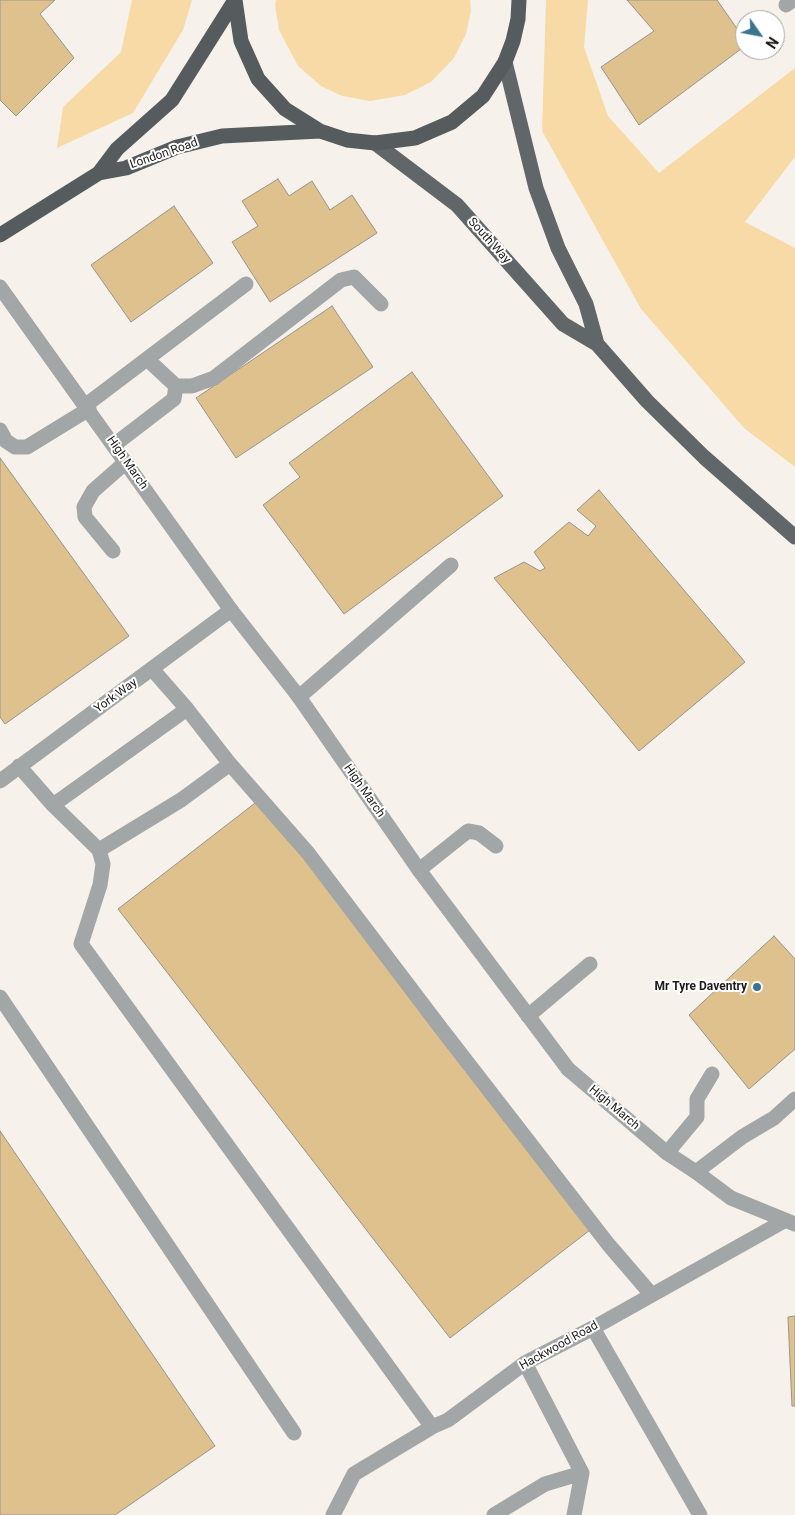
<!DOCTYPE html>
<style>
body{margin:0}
#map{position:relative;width:795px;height:1515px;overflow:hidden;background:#f6f2eb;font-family:Roboto,sans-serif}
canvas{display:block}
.north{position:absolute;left:735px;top:10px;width:50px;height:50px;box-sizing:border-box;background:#fff;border:1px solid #a4a3a3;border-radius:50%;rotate:123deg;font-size:14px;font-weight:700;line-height:20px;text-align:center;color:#1c1a18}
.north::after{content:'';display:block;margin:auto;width:18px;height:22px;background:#3a748d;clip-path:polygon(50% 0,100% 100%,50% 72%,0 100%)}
</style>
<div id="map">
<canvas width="795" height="1515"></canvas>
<div class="north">N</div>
</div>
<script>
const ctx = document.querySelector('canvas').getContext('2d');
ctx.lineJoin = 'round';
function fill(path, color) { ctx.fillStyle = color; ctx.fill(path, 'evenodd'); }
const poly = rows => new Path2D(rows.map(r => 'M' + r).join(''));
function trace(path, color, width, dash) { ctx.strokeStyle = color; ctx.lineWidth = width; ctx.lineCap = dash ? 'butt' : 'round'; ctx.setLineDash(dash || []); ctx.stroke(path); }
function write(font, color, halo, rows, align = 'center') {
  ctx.font = font + ' Roboto,sans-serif'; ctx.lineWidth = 4; ctx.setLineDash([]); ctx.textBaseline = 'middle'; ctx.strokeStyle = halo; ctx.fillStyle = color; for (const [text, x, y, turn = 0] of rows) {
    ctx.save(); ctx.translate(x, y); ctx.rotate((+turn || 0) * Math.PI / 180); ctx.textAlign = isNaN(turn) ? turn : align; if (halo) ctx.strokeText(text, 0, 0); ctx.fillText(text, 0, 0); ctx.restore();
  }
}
fill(poly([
 [132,0,192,0,183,30,133,113,57,148,63,107,121,52],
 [276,0,470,0,471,11,466,34,454,58,431,82,405,95,370,101,342,96,321,86,298,66,279,30,275,5],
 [546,0,588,0,584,47,608,116,659,173,795,68,795,157,745,222,795,248,795,467,744,428,641,309,542,131]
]), '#f8daa7');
const building = poly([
 [0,0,55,0,40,14,74,58,16,116,0,100,0,0],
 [627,0,717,0,745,40,745,46,639,125,601,67,654,31,627,0],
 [278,179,289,196,312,181,330,210,352,195,377,233,270,302,232,242,258,226,242,201,278,179],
 [174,206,213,263,131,322,91,265,174,206],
 [332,306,373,367,236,458,196,398,332,306],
 [412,372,503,496,344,614,263,505,300,477,289,463,412,372],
 [0,458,129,636,5,724,0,717,0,458],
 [599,490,745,662,639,751,494,578,524,562,540,571,545,568,534,552,569,522,588,536,596,526,577,510,599,490],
 [259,800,590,1230,450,1338,118,909,259,800],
 [774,936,795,959,795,1049,749,1089,689,1015,774,936],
 [0,1131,215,1446,115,1515,0,1515,0,1131],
 [795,1316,795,1406,792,1406,788,1317,795,1316]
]);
fill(building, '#dfc18d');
trace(building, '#97938d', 1);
trace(poly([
 [147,359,176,386,192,386,214,378,341,280,354,277,381,304],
 [86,405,246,284],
 [0,430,6,441,15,447,27,447,89,409],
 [114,445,174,399,176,386],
 [113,551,85,517,84,507,93,491,126,462],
 [299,697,451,565],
 [230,764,308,853,440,1027,608,1244,651,1294],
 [19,766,53,805,99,850,103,864,100,885,81,944,432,1427],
 [0,781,231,610],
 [53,805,187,709,152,669],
 [99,850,181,800,230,764,187,709],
 [419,870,468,831,479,833,496,846],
 [0,997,294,1433],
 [528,1016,590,964],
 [667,1153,697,1117,697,1099,712,1074],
 [696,1172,742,1137,774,1118,795,1099],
 [593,1328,700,1515],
 [525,1363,582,1473,574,1515],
 [333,1515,354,1474,432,1427,448,1420,525,1363,593,1328,784,1221],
 [494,1515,545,1484,582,1473]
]), '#a2a6a7', 15);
trace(poly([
 [786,5,793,0],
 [0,287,231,610,299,697,419,870,568,1069,667,1153,696,1172,731,1198,795,1224]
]), '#a2a6a7', 15);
trace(poly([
 [505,62,536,188,558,248,586,304,597,344],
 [375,143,457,205,563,324,597,344,647,401,704,457,795,537]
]), '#616769', 15);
trace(poly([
 [235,0,241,41,258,79,285,109,320,131,347,140,375,143,415,138,452,122,483,96,505,62,513,41,518,19,519,0],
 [99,173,117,149,172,100,235,0],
 [0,235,99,173,126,168,177,147,222,136,320,131]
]), '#565c5e', 15);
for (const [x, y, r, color] of [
 [757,987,5,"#3a748d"]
]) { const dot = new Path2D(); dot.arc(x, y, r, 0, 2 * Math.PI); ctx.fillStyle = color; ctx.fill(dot); trace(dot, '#fff', 2); }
write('12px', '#1c1a18', '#fff', [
 ["London Road",164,154,-19],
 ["South Way",489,241,48],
 ["High March",127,463,55],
 ["York Way",116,696,-36],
 ["High March",364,791,55],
 ["High March",614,1108,40],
 ["Hackwood Road",559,1346,-29]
]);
write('bold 12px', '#1c1a18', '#fff', [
 ["Mr Tyre Daventry",747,987]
], 'right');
</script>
